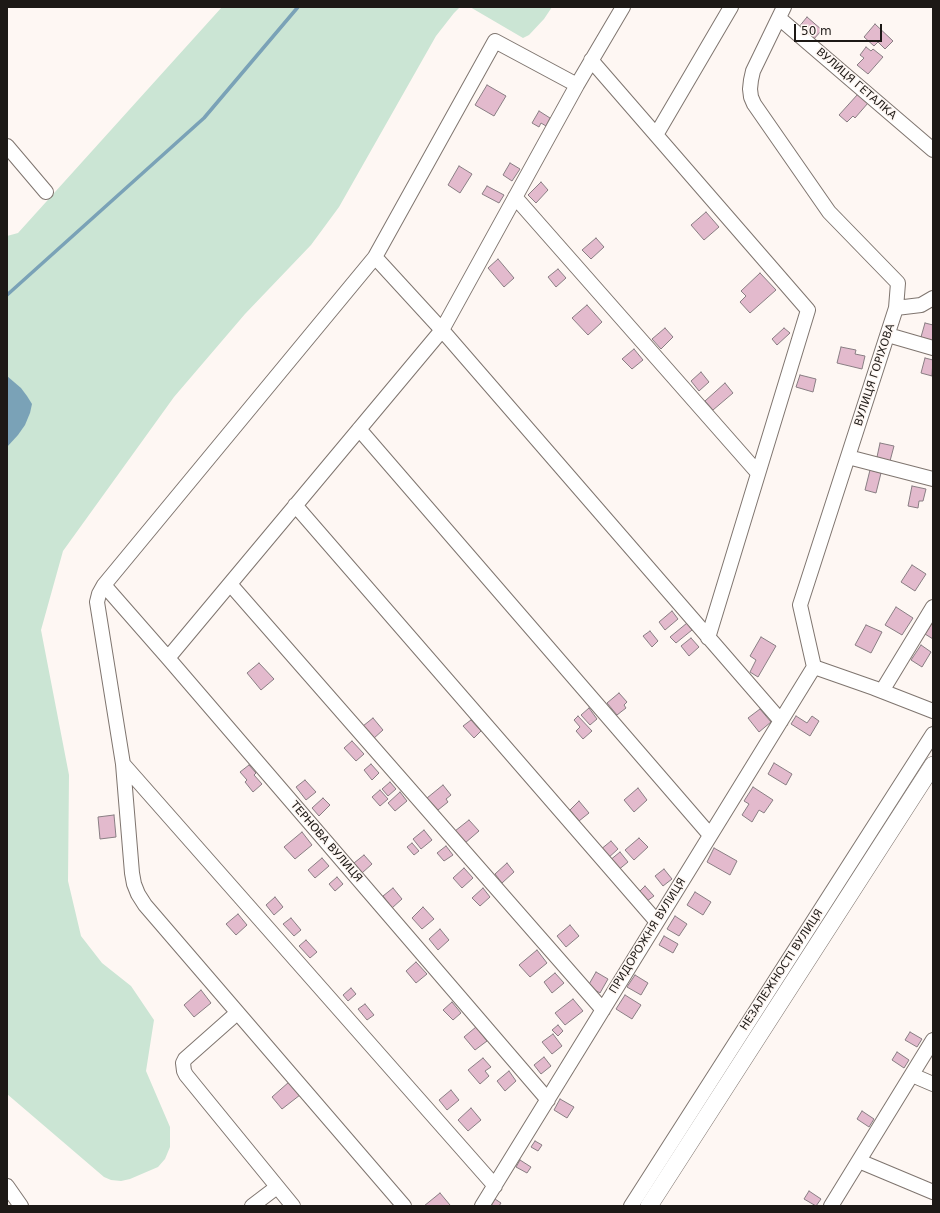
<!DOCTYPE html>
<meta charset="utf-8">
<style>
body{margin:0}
#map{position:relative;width:940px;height:1213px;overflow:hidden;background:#fef7f3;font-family:"DejaVu Sans",sans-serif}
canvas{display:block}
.frame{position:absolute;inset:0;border:8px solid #1d1916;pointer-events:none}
.scale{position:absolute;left:794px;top:24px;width:88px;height:18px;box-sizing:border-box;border:2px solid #1d1916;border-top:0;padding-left:5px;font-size:12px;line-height:14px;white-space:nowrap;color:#1d1916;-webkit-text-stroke:3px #fef7f3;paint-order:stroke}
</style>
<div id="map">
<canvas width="940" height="1213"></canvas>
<div class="frame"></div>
<div class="scale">50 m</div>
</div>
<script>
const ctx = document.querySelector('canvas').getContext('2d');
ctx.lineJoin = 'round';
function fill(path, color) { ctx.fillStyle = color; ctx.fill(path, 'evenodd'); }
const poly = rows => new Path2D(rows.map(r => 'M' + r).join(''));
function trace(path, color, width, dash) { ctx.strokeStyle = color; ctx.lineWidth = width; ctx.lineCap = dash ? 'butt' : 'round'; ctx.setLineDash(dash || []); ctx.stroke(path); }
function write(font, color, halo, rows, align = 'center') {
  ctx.font = font + ' "DejaVu Sans",sans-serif'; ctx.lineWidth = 3; ctx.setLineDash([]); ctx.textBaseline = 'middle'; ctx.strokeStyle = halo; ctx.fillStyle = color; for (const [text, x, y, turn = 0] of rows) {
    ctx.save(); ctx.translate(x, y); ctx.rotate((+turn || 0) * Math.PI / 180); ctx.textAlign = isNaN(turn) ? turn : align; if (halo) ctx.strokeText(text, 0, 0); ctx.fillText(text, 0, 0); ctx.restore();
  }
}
fill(poly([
 [222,7,460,7,454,13,436,36,339,207,311,245,245,314,174,397,63,551,41,630,69,775,68,881,81,936,102,963,131,986,154,1020,146,1071,170,1127,170,1147,165,1159,158,1167,130,1179,121,1181,111,1180,104,1177,7,1094,7,236,18,233],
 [470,7,552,7,544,19,529,35,523,38]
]), '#cbe5d4');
fill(poly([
 [7,376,21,388,27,396,32,404,30,413,25,425,18,435,7,447]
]), '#7aa2b7');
trace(poly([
 [7,295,204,118,298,7]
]), '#7aa2b7', 3.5);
const building = poly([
 [807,17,822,30,812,41,798,28,807,17],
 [875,24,893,41,885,49,878,42,874,46,864,37,875,24],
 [866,47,871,51,873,49,883,57,868,74,857,65,864,58,860,55,866,47],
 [487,85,506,96,494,116,475,105,487,85],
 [858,94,868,103,855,118,853,116,847,122,839,115,858,94],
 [539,111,550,118,546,126,541,123,539,127,532,123,539,111],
 [510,163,520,169,512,181,503,175,510,163],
 [459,166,472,174,460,193,448,185,459,166],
 [541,182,548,190,536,203,528,195,541,182],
 [487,186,504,195,499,203,482,194,487,186],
 [706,212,719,227,704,240,691,225,706,212],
 [596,238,604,247,591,259,582,250,596,238],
 [498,259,514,278,504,287,488,268,498,259],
 [558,269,566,278,556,287,548,277,558,269],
 [760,273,776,290,750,313,740,302,746,296,741,291,760,273],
 [587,305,602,322,588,335,572,318,587,305],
 [925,323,933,325,933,341,921,337,925,323],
 [665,328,673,337,661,349,652,339,665,328],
 [784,328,790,333,777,345,772,339,784,328],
 [841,347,856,350,855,354,865,356,862,369,837,363,841,347],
 [634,349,643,360,632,369,622,359,634,349],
 [925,358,933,360,932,376,921,373,925,358],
 [701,372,709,382,699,391,691,381,701,372],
 [800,375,816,379,813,392,796,387,800,375],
 [725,383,733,393,713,410,705,401,725,383],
 [880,443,894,446,890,461,877,457,880,443],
 [870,470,881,473,876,493,865,490,870,470],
 [912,486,926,489,923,501,919,501,918,508,908,506,912,486],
 [912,565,926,574,915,591,901,582,912,565],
 [896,607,913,618,902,635,885,625,896,607],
 [672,611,678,619,665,630,659,622,672,611],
 [933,622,933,639,925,634,933,622],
 [687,623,692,630,676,643,670,637,687,623],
 [866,625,882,632,871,653,855,645,866,625],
 [650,631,658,641,652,647,643,636,650,631],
 [761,637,776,646,758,677,750,672,756,660,750,656,761,637],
 [691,638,699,647,689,656,681,646,691,638],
 [921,645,931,652,922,667,911,660,921,645],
 [259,663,274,679,261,690,247,673,259,663],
 [619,693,627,702,624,705,626,708,617,715,607,703,619,693],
 [589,708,597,719,590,725,581,715,589,708],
 [760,709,771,722,759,732,748,718,760,709],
 [578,716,592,731,583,739,576,731,580,727,574,720,578,716],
 [796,716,807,723,812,716,819,721,810,736,791,724,796,716],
 [373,718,383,730,373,739,363,726,373,718],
 [471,720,481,731,474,738,463,726,471,720],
 [352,741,364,754,356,761,344,748,352,741],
 [774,763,792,774,786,785,768,774,774,763],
 [371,764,379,773,372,780,364,770,371,764],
 [249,765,256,773,254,775,262,784,253,792,245,782,247,780,240,772,249,765],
 [305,780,316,792,306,800,296,787,305,780],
 [390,782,396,789,388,796,382,789,390,782],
 [443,785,451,795,446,799,448,802,438,810,427,798,443,785],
 [753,787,773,800,764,813,759,810,752,822,742,815,749,804,744,801,753,787],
 [638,788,647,800,634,812,624,800,638,788],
 [380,790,388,799,380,806,372,797,380,790],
 [400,792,407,801,395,811,388,803,400,792],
 [323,798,330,805,319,816,312,808,323,798],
 [579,801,589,813,579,821,570,810,579,801],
 [114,815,116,837,100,839,98,817,114,815],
 [469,820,479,831,465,843,455,831,469,820],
 [424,830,432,840,421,849,413,839,424,830],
 [302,832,312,845,295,859,284,847,302,832],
 [639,838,648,847,634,860,625,850,639,838],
 [611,841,618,849,607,859,600,850,611,841],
 [412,843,419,851,414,855,407,847,412,843],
 [446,846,453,855,444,861,437,853,446,846],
 [714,848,737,861,730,875,707,862,714,848],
 [620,852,628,862,617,871,609,861,620,852],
 [364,855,372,864,362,873,354,863,364,855],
 [322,858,329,866,315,878,308,870,322,858],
 [507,863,514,872,502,883,495,874,507,863],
 [464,868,473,878,462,888,453,878,464,868],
 [664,869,672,879,663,886,655,876,664,869],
 [337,877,343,884,335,891,329,884,337,877],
 [645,886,654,896,647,901,639,892,645,886],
 [393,888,402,899,392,908,383,896,393,888],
 [483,888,490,897,480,906,472,898,483,888],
 [695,892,711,902,703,915,687,905,695,892],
 [275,897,283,907,274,915,266,905,275,897],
 [423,907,434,919,422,929,412,918,423,907],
 [238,914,247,925,236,935,226,924,238,914],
 [675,916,687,924,679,936,667,929,675,916],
 [291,918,301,930,294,936,283,924,291,918],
 [570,925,579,936,566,947,557,936,570,925],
 [440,929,449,940,438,950,429,939,440,929],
 [664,936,678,944,673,953,659,945,664,936],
 [306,940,317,952,310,958,299,946,306,940],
 [537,950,547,963,530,977,519,965,537,950],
 [416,962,427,974,416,983,406,971,416,962],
 [596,972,608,979,600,993,588,986,596,972],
 [555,973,564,983,552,993,544,982,555,973],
 [635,975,648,983,641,995,627,987,635,975],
 [351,988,356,994,348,1001,343,995,351,988],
 [201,990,211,1003,194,1017,184,1005,201,990],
 [625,995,641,1005,632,1019,616,1009,625,995],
 [573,999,583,1011,565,1025,555,1013,573,999],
 [452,1002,461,1013,453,1020,443,1010,452,1002],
 [365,1004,374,1015,367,1020,358,1009,365,1004],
 [558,1025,563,1031,558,1036,552,1030,558,1025],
 [476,1027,487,1041,475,1050,464,1037,476,1027],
 [910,1032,922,1039,917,1047,905,1040,910,1032],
 [553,1034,562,1046,552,1054,542,1042,553,1034],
 [897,1052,909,1060,904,1068,892,1060,897,1052],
 [544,1057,551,1066,541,1074,534,1065,544,1057],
 [483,1058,491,1067,485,1071,489,1076,480,1084,468,1070,483,1058],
 [509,1071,516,1081,505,1091,497,1081,509,1071],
 [289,1082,300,1095,282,1109,272,1097,289,1082],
 [451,1090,459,1100,447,1110,439,1100,451,1090],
 [560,1099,574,1107,567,1118,554,1110,560,1099],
 [471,1108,481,1120,468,1131,458,1120,471,1108],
 [862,1111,874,1119,869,1127,857,1119,862,1111],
 [535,1141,542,1145,538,1151,531,1147,535,1141],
 [520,1160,531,1167,527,1173,516,1167,520,1160],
 [809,1191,821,1199,816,1206,804,1199,809,1191],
 [440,1193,450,1205,449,1206,424,1206,440,1193],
 [495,1199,501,1203,499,1206,491,1206,495,1199]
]);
fill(building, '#e3bacd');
trace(building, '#897e83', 1);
const minor = poly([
 [784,7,753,71,751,80,750,89,751,97,754,104,829,212,898,283,896,308,800,605,814,667,874,688,933,711],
 [779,18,933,150],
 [591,60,808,310,708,638],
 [656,135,731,7],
 [7,146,46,192],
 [515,197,758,473],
 [375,257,442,330,781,721],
 [896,308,921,305,933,298],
 [888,335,933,348],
 [359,429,710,835],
 [848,457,933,479],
 [295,505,657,922],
 [230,584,603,1010],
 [104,585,168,658,548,1100],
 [168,658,442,330,577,85,623,7],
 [882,691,933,607],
 [123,764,495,1186],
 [237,1013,185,1059,183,1063,184,1071,186,1075,293,1206],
 [912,1075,933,1084],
 [859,1161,933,1192],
 [7,1186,21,1206],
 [252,1206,277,1187],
 [404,1206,145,905,138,894,134,884,132,873,123,764,97,602,99,594,104,585,375,257,495,41,577,85],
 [482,1206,814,667],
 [631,1206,933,734],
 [831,1206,933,1040]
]);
const major = poly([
 [649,1206,933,765]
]);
trace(minor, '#7f756f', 16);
trace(major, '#7f756f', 18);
trace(minor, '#fff', 14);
trace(major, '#fff', 17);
write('11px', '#1d1916', '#fef7f3', [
 ["ВУЛИЦЯ ГЕТАЛКА",856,84,41],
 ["ВУЛИЦЯ ГОРІХОВА",875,375,-72],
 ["ТЕРНОВА ВУЛИЦЯ",326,842,49],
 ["ПРИДОРОЖНЯ ВУЛИЦЯ",648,936,-58],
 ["НЕЗАЛЕЖНОСТІ ВУЛИЦЯ",782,970,-57]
]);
</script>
